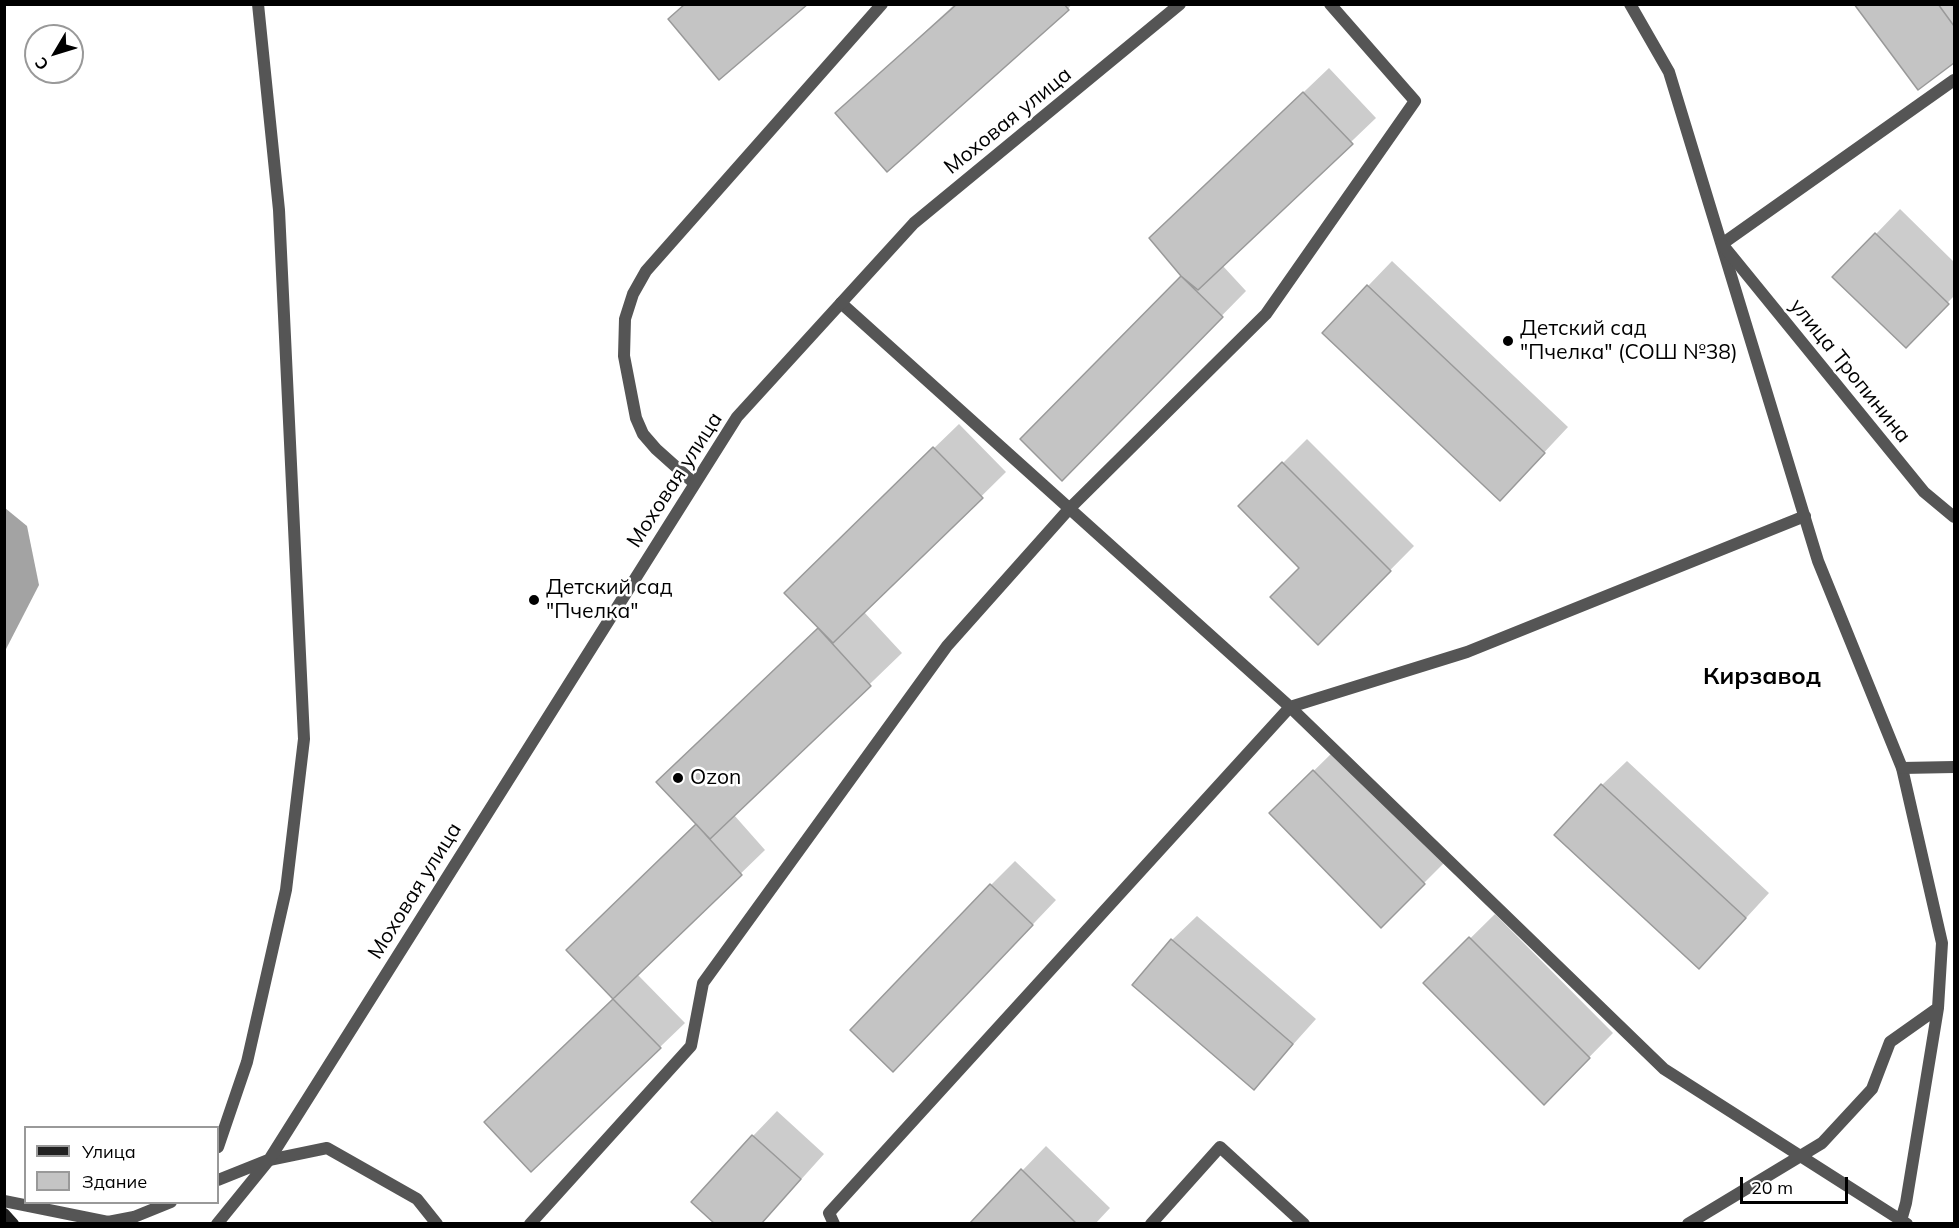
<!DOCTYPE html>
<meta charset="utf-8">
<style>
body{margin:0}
#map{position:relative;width:1959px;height:1228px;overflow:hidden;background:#fff;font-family:Mulish,sans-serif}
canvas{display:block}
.frame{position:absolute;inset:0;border:6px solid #000;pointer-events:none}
.legend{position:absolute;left:24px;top:1126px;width:195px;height:78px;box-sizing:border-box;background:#fff;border:2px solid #999;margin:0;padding:8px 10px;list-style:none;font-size:18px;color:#000}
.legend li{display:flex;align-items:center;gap:12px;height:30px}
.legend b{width:30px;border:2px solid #999}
.north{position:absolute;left:24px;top:24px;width:60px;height:60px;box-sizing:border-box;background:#fff;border:2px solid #999;border-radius:50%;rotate:232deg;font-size:16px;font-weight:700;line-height:24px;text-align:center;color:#000}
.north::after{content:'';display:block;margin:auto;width:21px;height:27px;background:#000;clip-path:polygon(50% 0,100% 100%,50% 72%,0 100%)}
.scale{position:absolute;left:1740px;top:1177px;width:108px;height:27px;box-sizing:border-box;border:3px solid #000;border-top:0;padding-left:8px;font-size:18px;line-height:21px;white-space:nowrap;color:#000;-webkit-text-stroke:4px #fff;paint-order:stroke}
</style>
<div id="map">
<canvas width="1959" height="1228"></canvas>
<div class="frame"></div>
<ul class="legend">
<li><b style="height:8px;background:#222"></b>Улица</li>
<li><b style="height:16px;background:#c4c4c4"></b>Здание</li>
</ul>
<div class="north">С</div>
<div class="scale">20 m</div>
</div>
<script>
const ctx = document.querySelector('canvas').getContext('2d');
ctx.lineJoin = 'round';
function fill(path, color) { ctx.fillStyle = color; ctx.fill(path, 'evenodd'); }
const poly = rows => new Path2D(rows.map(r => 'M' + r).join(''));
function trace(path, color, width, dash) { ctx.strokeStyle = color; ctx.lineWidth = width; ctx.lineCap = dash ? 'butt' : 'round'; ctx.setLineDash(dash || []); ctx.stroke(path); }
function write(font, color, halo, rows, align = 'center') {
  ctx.font = font + ' Mulish,sans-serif'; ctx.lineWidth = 5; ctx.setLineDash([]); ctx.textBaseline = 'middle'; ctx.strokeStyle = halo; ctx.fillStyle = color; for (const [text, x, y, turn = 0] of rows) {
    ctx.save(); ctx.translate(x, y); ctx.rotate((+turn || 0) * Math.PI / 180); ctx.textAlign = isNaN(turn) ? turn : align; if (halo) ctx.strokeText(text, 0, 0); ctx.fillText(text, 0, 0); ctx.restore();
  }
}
fill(poly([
 [5,508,27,526,39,585,5,651]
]), '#a3a3a3');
fill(poly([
 [955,4,1072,4,1068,9,837,113],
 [1856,4,1954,4,1954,61,1919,88],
 [1329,68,1376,118,1222,265,1246,291,1062,479,1022,439,1183,276,1176,214],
 [1900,209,1954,262,1954,296,1906,346,1876,234],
 [1392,261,1568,427,1524,474,1368,286],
 [959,424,1006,472,864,612,902,653,734,815,765,850,637,974,685,1023,660,1047,510,1098,615,998,569,950,698,824,690,751,820,627,810,568],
 [1307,439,1414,546,1318,643,1302,568,1240,506],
 [1338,747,1448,859,1381,926,1271,813],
 [1627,761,1769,893,1724,942,1602,785],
 [1015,861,1056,900,918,1045,991,885],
 [1495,914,1613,1033,1544,1103,1425,983],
 [1197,916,1316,1019,1254,1088,1172,940],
 [777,1111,824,1154,761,1224,753,1136],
 [1046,1146,1110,1208,1095,1224,971,1224]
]), '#0003');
const building = poly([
 [685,4,808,4,719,80,668,19,685,4],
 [957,4,1064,4,1069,10,887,172,835,113,957,4],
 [1854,4,1938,4,1954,26,1954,63,1918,90,1854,4],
 [1303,92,1353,144,1198,290,1181,276,1149,238,1303,92],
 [1875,233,1949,304,1906,348,1832,277,1875,233],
 [1181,276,1223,317,1062,481,1020,439,1181,276],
 [1367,285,1545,453,1500,501,1322,333,1367,285],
 [933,447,983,498,833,643,784,593,933,447],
 [1282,462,1391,571,1318,645,1270,597,1299,568,1238,506,1282,462],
 [818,628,871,686,710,839,656,782,818,628],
 [1313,770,1425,884,1381,928,1269,813,1313,770],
 [1601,784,1746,918,1699,969,1554,835,1601,784],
 [696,824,742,875,613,999,566,950,696,824],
 [990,884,1033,925,893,1072,850,1030,990,884],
 [1469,937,1590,1058,1544,1105,1423,983,1469,937],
 [1171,939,1293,1044,1254,1090,1132,985,1171,939],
 [613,999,661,1048,531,1172,484,1122,613,999],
 [752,1135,801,1179,761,1224,715,1224,691,1202,752,1135],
 [1021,1169,1077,1224,969,1224,1021,1169]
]);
fill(building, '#c4c4c4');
trace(building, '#999', 1.5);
trace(poly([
 [1630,4,1669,72,1818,561,1902,768,1942,943,1938,1008,1906,1203,1900,1224],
 [1722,244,1954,80],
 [841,303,1290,707,1664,1069,1907,1224],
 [694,483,656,449,643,434,636,418,624,356,625,319,633,294,646,271,882,4],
 [530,1224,691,1046,703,983,947,646,1069,509,1266,314,1415,101,1330,4],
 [834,1224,829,1213,1290,707,1467,652,1805,516],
 [1151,1224,1220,1147,1304,1224],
 [1688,1224,1822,1143,1872,1089,1890,1042,1938,1008]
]), '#555', 12);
trace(poly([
 [1722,244,1924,492,1954,517],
 [1902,768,1954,767],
 [269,1160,327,1148,417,1199,437,1224]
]), '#555', 12);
trace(poly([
 [218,1147,247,1062,286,890,304,739,279,210,258,4],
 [218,1180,268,1160],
 [4,1201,108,1222,134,1217,171,1202],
 [217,1224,269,1160,737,417,914,223,1180,4]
]), '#555', 12);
trace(poly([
 [4,1214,13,1224]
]), '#222', 12);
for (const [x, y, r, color] of [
 [1508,341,6,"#000"],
 [534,600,6,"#000"],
 [678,778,6,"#000"]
]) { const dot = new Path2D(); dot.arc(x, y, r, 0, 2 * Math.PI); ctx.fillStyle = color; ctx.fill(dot); trace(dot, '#fff', 2); }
write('21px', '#000', '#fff', [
 ["Моховая улица",1008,121,-39],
 ["улица Тропинина",1850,371,51],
 ["Моховая улица",675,480,-57],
 ["Моховая улица",415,891,-58]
]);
write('21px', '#000', '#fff', [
 ["Детский сад",1520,329],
 ["\"Пчелка\" (СОШ №38)",1520,353],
 ["Детский сад",546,588],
 ["\"Пчелка\"",546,612],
 ["Ozon",690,778]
], 'left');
write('bold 24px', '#000', '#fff', [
 ["Кирзавод",1762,677]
]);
</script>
